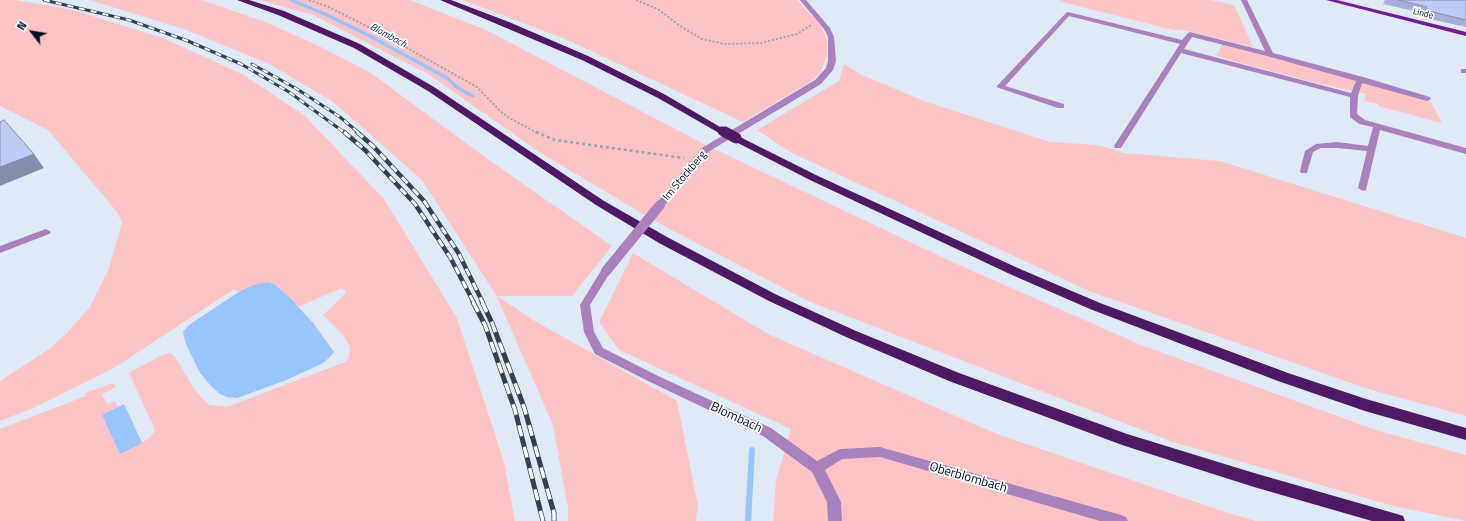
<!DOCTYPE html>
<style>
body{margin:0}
#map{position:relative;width:1466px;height:521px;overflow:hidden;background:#e0eaf7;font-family:"Titillium Web",sans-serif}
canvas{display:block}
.north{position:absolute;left:12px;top:12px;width:40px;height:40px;-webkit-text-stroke:3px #fff;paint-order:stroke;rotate:301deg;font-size:11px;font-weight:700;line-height:16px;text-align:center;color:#000e24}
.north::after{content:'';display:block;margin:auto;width:14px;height:18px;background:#000e24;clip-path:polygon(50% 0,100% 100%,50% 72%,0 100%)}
</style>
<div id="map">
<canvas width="1466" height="521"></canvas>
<div class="north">N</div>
</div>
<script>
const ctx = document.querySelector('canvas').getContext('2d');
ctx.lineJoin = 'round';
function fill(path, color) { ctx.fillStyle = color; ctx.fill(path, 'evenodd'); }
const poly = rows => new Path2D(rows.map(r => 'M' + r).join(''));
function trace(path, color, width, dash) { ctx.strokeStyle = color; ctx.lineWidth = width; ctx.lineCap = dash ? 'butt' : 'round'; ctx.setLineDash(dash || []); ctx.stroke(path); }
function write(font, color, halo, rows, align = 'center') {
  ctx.font = font + ' "Titillium Web",sans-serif'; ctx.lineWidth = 3.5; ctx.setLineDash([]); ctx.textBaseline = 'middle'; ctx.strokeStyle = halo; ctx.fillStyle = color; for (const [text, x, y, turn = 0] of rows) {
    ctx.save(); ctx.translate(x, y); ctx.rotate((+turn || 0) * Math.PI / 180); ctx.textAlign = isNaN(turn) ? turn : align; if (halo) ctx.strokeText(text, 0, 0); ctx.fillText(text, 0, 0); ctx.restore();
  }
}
fill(poly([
 [0,0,16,0,73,10,163,38,244,75,305,116,384,199,457,318,504,462,515,521,0,521,0,429,86,396,85,393,113,383,116,387,102,394,107,404,115,401,118,407,102,415,120,454,150,438,155,430,130,375,130,372,162,355,170,353,176,358,194,389,209,405,227,407,345,362,349,357,350,348,344,336,323,315,346,293,342,288,298,307,313,323,334,352,330,358,323,363,286,380,237,398,227,397,220,394,200,373,186,344,183,332,189,325,238,292,234,289,114,368,31,409,0,421,0,381,49,349,65,335,90,307,108,271,122,223,117,212,48,130,0,106],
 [89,0,202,0,268,23,321,47,371,73,482,155,612,246,572,296,497,296,535,321,677,401,698,505,696,521,568,521,568,508,553,425,496,295,422,180,332,101,269,64,184,29],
 [259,0,410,0,486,30,704,144,948,260,1141,345,1376,430,1466,455,1466,521,1393,506,1173,442,808,301,662,225,539,152,428,74,313,15],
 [462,0,797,0,820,24,824,32,827,40,827,55,821,72,810,82,743,122,565,39],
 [1062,0,1210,0,1234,5,1253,47,1184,30,1173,30,1059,1],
 [1223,43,1431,102,1442,123,1378,106,1378,104,1364,101,1366,94,1317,83,1229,60,1216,55],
 [844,64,862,75,924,101,1050,142,1098,145,1124,153,1220,161,1466,238,1466,416,1368,389,1089,291,790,152,757,130,839,81],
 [633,253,770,335,997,434,1228,513,1256,521,773,521,776,480,791,429,619,350,599,322]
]), '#fdc4c7');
fill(poly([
 [267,282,274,284,291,299,313,323,334,352,323,363,286,380,237,398,227,397,220,394,211,386,200,373,186,344,183,332,189,325,239,292,254,285],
 [124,404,142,443,120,454,102,415]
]), '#98c5fe');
trace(poly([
 [291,0,327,15,370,36,447,78,458,88,473,96]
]), '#98c5fe', 3.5);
trace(poly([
 [748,521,752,450]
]), '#98c5fe', 6);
trace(poly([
 [309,0,329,7,382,34,477,87,500,111,511,119,538,133],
 [636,0,658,9,680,26,702,39,725,44,761,43,797,34,811,25]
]), '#99a4b4', 2, [2, 2]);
trace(poly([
 [536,132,555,140,684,158]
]), '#99a4b4', 2.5, [3, 3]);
fill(poly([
 [800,0,806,0,830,28,834,37,836,61,833,70,821,84,708,152,663,207,657,207,655,205,657,203,702,148,815,80,826,68,828,61,828,37,824,29,800,0],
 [1241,0,1247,0,1273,53,1363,77,1430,97,1431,99,1427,101,1362,83,1358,96,1357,114,1365,120,1466,148,1466,154,1380,130,1366,190,1363,191,1358,188,1367,151,1337,148,1321,148,1313,152,1307,173,1301,173,1300,171,1305,151,1316,144,1337,142,1368,146,1373,127,1359,124,1350,117,1350,97,1181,53,1121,148,1115,148,1114,146,1180,44,1069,16,1005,86,1064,104,1064,108,1058,108,996,87,1066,13,1068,12,1182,40,1188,33,1190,32,1265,51,1241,0],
 [1192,37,1267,56,1356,81,1351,93,1184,49,1192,37],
 [1461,69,1466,69,1466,73,1461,73,1461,69],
 [46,229,51,232,49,234,0,253,0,246,46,229],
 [606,268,611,271,590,305,594,332,603,348,656,375,771,428,817,461,840,449,880,447,1121,515,1126,517,1128,521,1100,521,880,457,842,459,825,470,841,502,842,521,828,521,827,502,812,472,763,436,648,381,595,354,584,332,580,305,602,269,606,268]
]), '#a981bd');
fill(poly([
 [1326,0,1337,0,1466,32,1466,36,1326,0]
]), '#711c91');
fill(poly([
 [237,0,249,0,284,11,360,44,434,87,604,201,667,237,777,295,856,331,959,373,1127,434,1254,473,1397,514,1403,516,1405,521,1372,521,1254,487,1125,446,949,381,846,337,769,301,659,243,596,205,428,91,354,48,278,15,237,0],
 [440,0,451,0,509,22,588,56,664,94,727,131,725,133,719,133,658,98,582,60,440,0],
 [736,135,818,176,1020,269,1100,303,1288,373,1366,399,1466,428,1466,440,1365,411,1278,381,1090,309,1012,275,810,180,732,140,731,138,732,136,736,135]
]), '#4e1963');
const railFar2 = poly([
 [44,0,129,20,188,41,241,64,289,92,345,133],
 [252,64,297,89,340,117,359,133]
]);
const railFar1 = poly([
 [344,132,365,150,415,204,450,257,474,303],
 [357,132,373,146,424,201,459,254,483,303]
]);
const rail = poly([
 [473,302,485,325,515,410,543,521],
 [482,302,492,323,524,407,554,513,554,521]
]);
trace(railFar2, '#334054', 3);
trace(railFar1, '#334054', 4.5);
trace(rail, '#334054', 5);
trace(railFar2, '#fff', 2, [6]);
trace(railFar1, '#fff', 3, [8]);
trace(rail, '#fff', 3.5, [11]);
trace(poly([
 [606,271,660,205]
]), '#a981bd', 10);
trace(poly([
 [722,131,727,133]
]), '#4e1963', 9);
trace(poly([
 [725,132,736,138]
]), '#4e1963', 11);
fill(poly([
 [1385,0,1466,0,1466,27,1421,17,1423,13,1383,4]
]), '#a5aed4');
fill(poly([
 [34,154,44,168,0,186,0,167]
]), '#868dac');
const building = poly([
 [1399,0,1466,0,1466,20,1425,10,1427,7,1399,0],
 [4,120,34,154,0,167,0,122,4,120]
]);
fill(building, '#c0caf6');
trace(building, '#868dac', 1);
write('9px', '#000e24', '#fff', [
 ["Linde",1423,14,14]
]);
write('italic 10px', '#0a294d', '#fff', [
 ["Blombach",388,36,28]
]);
write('11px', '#000e24', '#fff', [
 ["Im Stockberg",685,176,-50]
]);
write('13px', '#000e24', '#fff', [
 ["Blombach",736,418,25],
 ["Oberblombach",968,478,16]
]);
</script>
